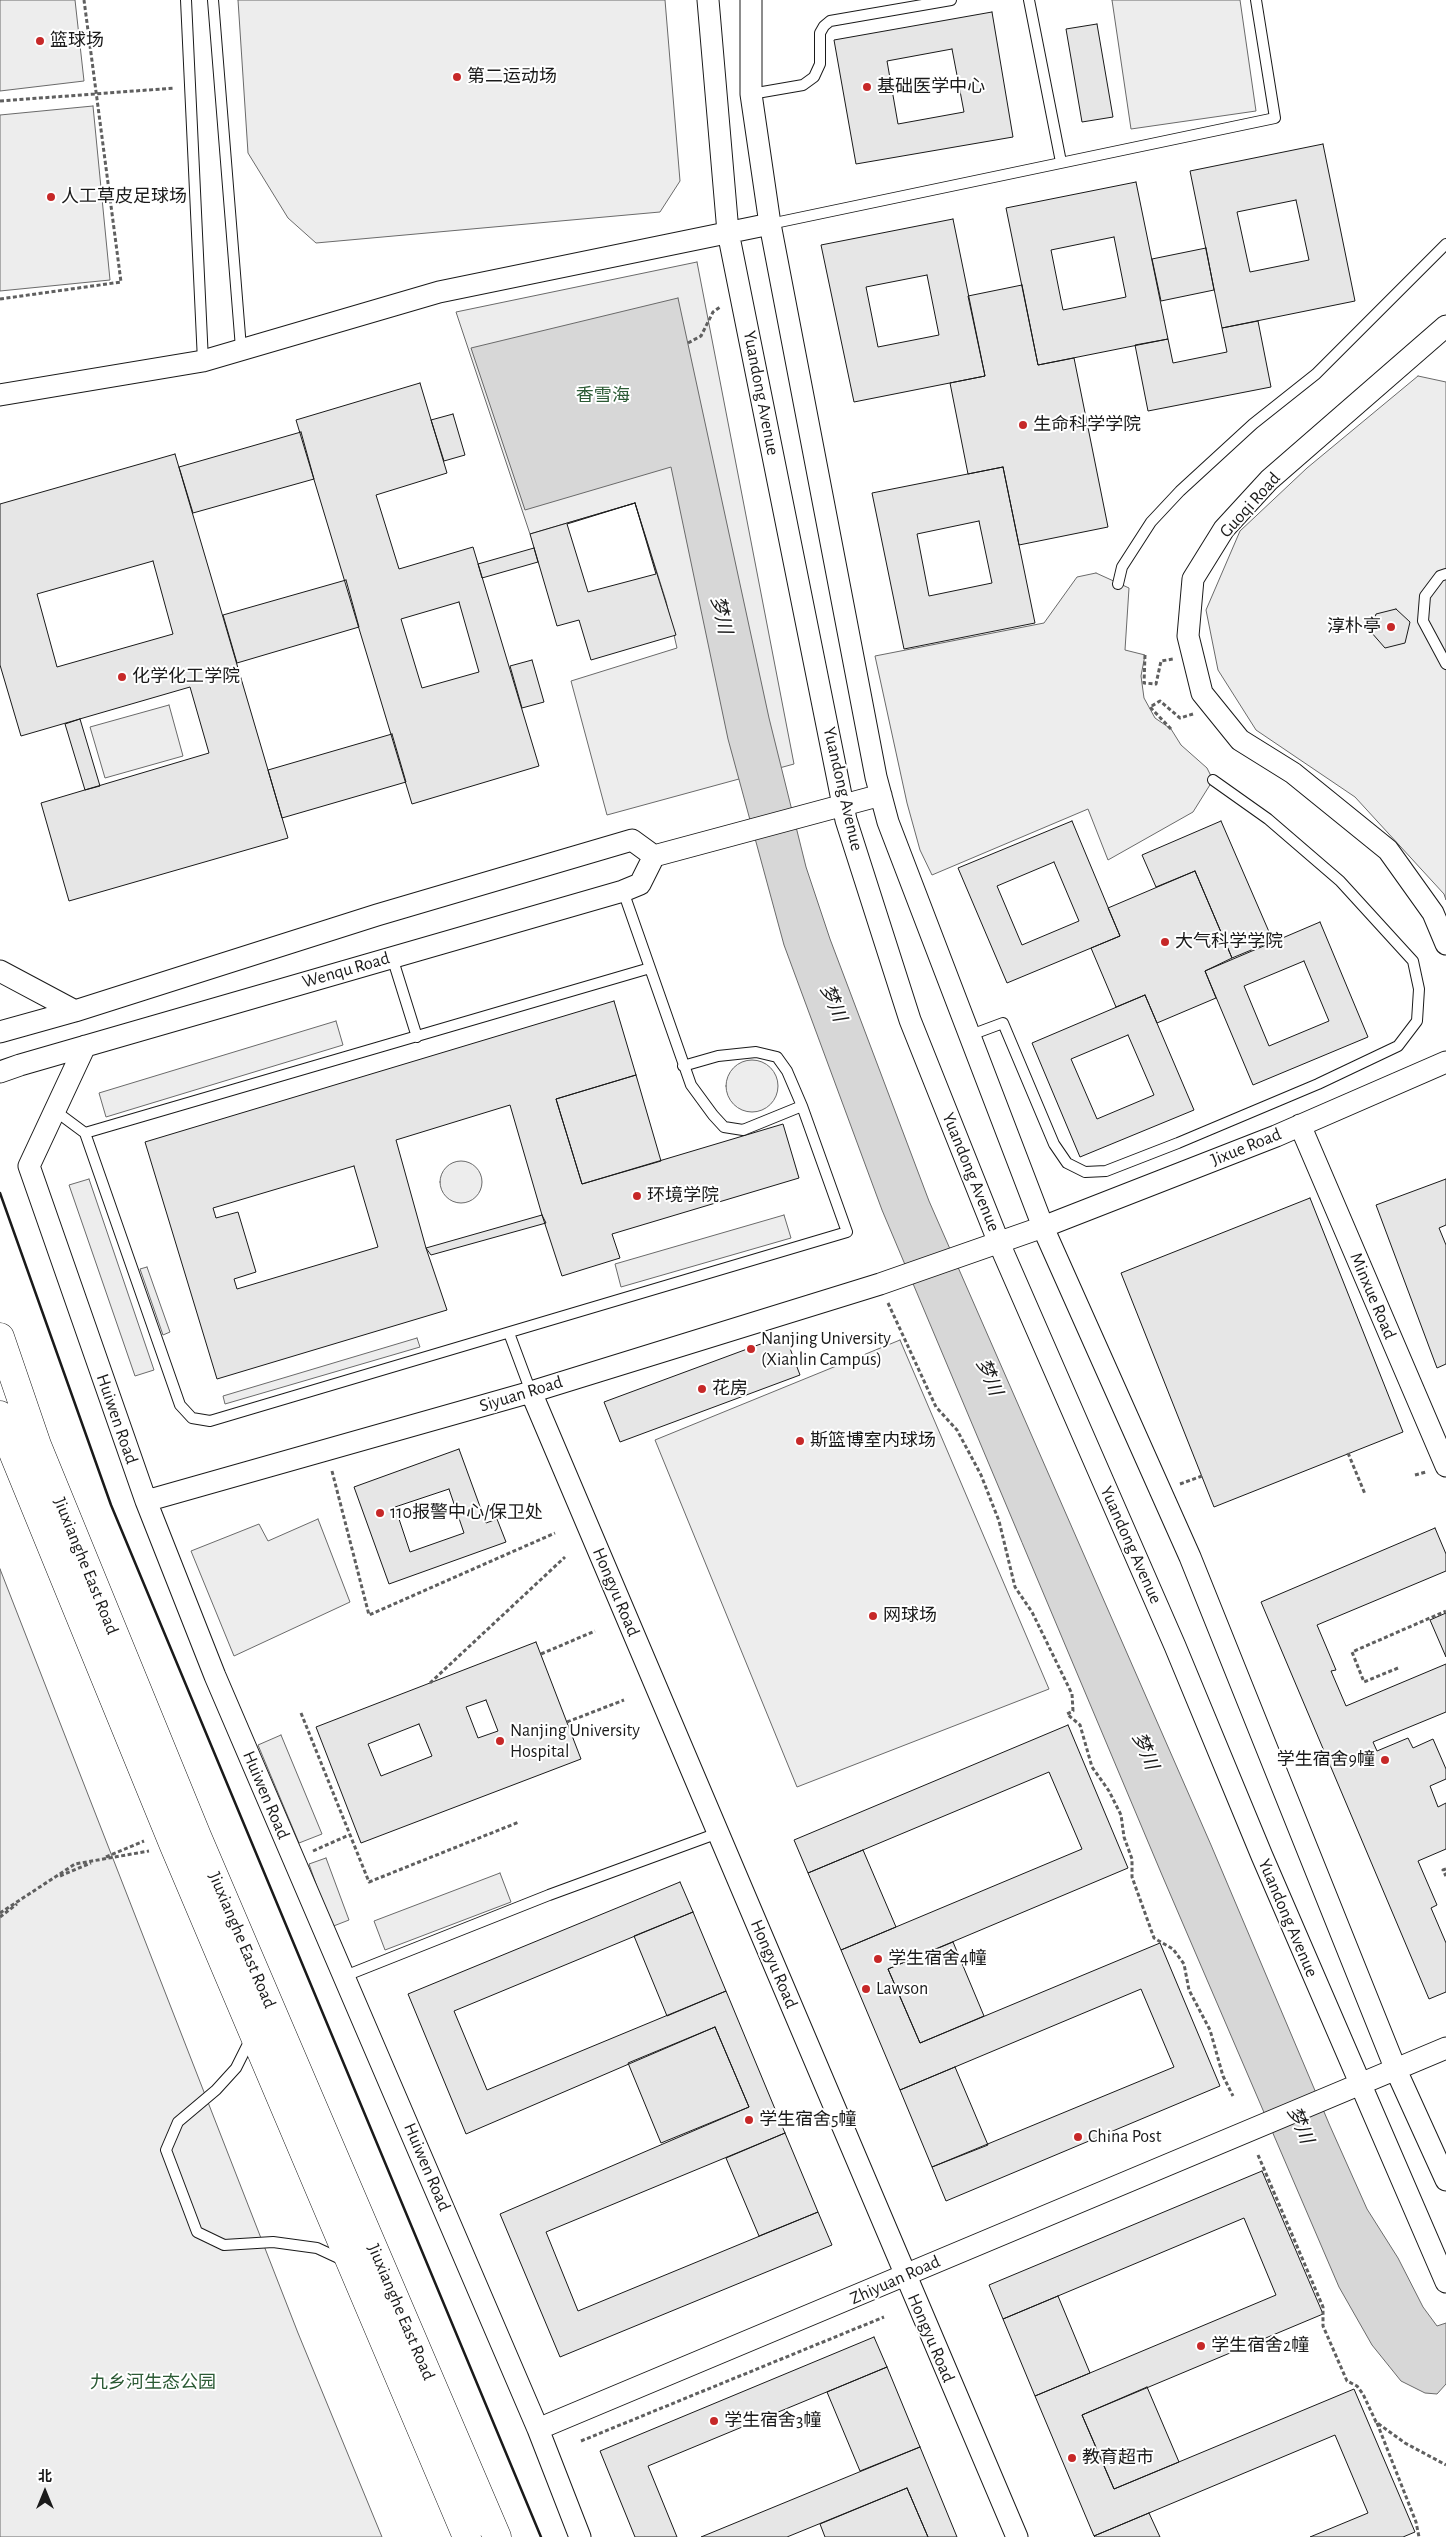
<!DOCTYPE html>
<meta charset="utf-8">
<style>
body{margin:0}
#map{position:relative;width:1446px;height:2537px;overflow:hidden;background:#fff;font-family:"Alegreya Sans","Noto Sans SC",sans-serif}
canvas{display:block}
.north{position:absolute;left:20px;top:2467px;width:50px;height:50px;-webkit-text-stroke:4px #fff;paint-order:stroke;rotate:0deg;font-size:14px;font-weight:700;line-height:20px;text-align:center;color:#1a1a1a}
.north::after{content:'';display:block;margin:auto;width:18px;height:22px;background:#1a1a1a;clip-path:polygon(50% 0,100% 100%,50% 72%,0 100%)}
</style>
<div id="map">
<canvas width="1446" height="2537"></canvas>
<div class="north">北</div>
</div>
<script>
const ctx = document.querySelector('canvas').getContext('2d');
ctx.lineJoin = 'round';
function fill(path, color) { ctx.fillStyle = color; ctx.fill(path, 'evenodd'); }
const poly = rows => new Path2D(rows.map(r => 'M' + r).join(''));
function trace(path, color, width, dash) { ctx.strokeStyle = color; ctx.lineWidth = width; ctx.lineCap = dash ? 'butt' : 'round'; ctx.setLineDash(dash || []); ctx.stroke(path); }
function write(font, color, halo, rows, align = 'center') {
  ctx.font = font + ' "Alegreya Sans","Noto Sans SC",sans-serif'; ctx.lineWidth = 4; ctx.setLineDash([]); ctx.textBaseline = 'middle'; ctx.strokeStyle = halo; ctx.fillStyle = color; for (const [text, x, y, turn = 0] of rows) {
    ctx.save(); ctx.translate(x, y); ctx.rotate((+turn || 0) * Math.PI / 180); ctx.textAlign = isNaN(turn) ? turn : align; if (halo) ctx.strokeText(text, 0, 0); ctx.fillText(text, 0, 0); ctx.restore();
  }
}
const built = poly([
 [0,0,75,0,84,81,0,91,0,0],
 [238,0,665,0,680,181,660,212,316,243,288,218,248,153,238,0],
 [1112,0,1240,0,1256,111,1131,129,1112,0],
 [93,106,110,280,0,291,0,115,93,106],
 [697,262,794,764,607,815,571,681,677,648,666,601,635,503,530,534,456,312,697,262],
 [1418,376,1446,382,1446,900,1444,894,1355,797,1256,730,1218,670,1206,610,1240,531,1307,468,1418,376],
 [1096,573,1129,588,1125,650,1145,655,1141,676,1144,698,1155,718,1171,729,1181,745,1207,768,1213,780,1193,812,1108,860,1088,809,932,875,920,850,907,803,875,656,1044,623,1077,577,1096,573],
 [169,705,183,756,105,778,90,727,169,705],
 [336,1021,343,1045,106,1117,99,1093,336,1021],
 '726 1086a26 26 0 1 1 52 0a26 26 0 1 1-52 0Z',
 '440 1182a21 21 0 1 1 42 0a21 21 0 1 1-42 0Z',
 [89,1179,154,1370,135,1376,69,1185,89,1179],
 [784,1215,791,1238,621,1287,615,1264,784,1215],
 [147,1267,170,1332,163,1335,140,1269,147,1267],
 [417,1338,420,1347,225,1404,223,1396,417,1338],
 [900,1340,1049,1689,797,1787,655,1440,900,1340],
 [318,1519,350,1602,234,1656,191,1551,259,1524,268,1541,318,1519],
 [0,1569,298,2333,382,2537,0,2537,0,1569],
 [281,1735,322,1834,299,1843,258,1745,281,1735],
 [326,1858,349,1920,331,1927,309,1864,326,1858],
 [500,1873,511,1902,385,1950,374,1921,500,1873]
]);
fill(built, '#ededed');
trace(built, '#6a6a6a', 1);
const water = poly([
 [678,298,769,718,806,867,830,939,929,1201,1211,1845,1330,2126,1367,2209,1398,2258,1423,2307,1437,2326,1446,2323,1446,2384,1437,2394,1425,2393,1401,2381,1372,2345,1339,2287,1162,1875,882,1210,784,945,728,739,671,467,525,510,471,348,678,298]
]);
fill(water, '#d7d7d7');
trace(water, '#6a6a6a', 1);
const building = poly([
 [992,12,1013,137,856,164,834,40,992,12],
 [952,49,964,112,898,124,887,61,952,49],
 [1097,24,1113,117,1082,122,1066,29,1097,24],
 [1323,144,1355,301,1222,328,1190,171,1323,144],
 [1296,200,1309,260,1250,272,1237,212,1296,200],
 [1136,182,1168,339,1038,365,1006,208,1136,182],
 [1114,237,1126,297,1063,310,1051,250,1114,237],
 [953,219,985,376,854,402,821,245,953,219],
 [927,275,939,335,878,347,866,287,927,275],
 [1206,248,1214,290,1161,301,1152,259,1206,248],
 [1022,285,1038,365,1074,358,1108,527,1019,545,1003,467,968,474,950,383,985,376,968,296,1022,285],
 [1258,321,1271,387,1148,411,1135,345,1168,339,1173,363,1227,352,1222,328,1258,321],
 [420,383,447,473,376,495,399,569,473,547,539,766,412,804,296,420,420,383],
 [459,602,479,672,422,688,401,619,459,602],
 [453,414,465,455,444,461,431,420,453,414],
 [301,432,314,479,193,513,179,467,301,432],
 [175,454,288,838,69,901,41,803,209,753,190,687,21,736,0,665,0,504,175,454],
 [153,561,173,634,57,667,37,594,153,561],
 [1003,467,1035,623,904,649,872,493,1003,467],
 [979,521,992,583,929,596,917,534,979,521],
 [635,503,676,635,591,660,579,620,557,626,530,534,635,503],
 [635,503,656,574,588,592,567,524,635,503],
 [534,548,538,562,482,578,478,564,534,548],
 [346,580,359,627,237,663,223,615,346,580],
 [1396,609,1410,622,1405,643,1385,648,1371,632,1376,614,1396,609],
 [532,660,544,702,522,708,510,666,532,660],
 [80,719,100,786,85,790,65,724,80,719],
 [392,734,406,782,282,818,268,770,392,734],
 [1072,821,1120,936,1007,983,958,868,1072,821],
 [1054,862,1079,921,1022,945,997,886,1054,862],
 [1221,821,1273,941,1232,958,1195,871,1156,887,1142,855,1221,821],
 [1195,871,1232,958,1205,971,1216,998,1157,1023,1145,995,1116,1007,1091,948,1120,936,1108,908,1195,871],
 [1320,922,1368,1037,1253,1085,1205,971,1320,922],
 [1304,961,1329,1021,1269,1046,1244,986,1304,961],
 [1145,995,1194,1110,1080,1157,1032,1043,1145,995],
 [1128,1035,1154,1095,1097,1119,1071,1059,1128,1035],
 [614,1001,636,1075,556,1099,582,1184,783,1124,799,1178,612,1234,620,1258,562,1276,542,1215,510,1105,396,1140,426,1248,447,1310,217,1379,145,1142,614,1001],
 [354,1166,378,1247,237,1289,234,1279,256,1272,238,1212,216,1218,213,1208,354,1166],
 [636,1075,661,1161,582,1184,556,1099,636,1075],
 [1446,1179,1446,1225,1439,1228,1446,1245,1446,1364,1437,1368,1376,1205,1446,1179],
 [1310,1198,1403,1432,1214,1507,1121,1273,1310,1198],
 [542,1215,546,1223,431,1255,426,1248,542,1215],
 [785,1335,800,1375,620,1442,604,1402,785,1335],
 [459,1449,486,1523,497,1519,506,1542,389,1584,354,1487,459,1449],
 [449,1489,464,1533,410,1552,395,1507,449,1489],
 [1435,1528,1446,1554,1446,1571,1317,1625,1336,1670,1331,1671,1346,1706,1446,1664,1446,1712,1373,1742,1377,1751,1408,1738,1413,1748,1433,1739,1446,1769,1446,1779,1430,1786,1438,1807,1446,1803,1446,1849,1418,1861,1437,1905,1431,1908,1446,1943,1446,1992,1429,1999,1261,1602,1435,1528],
 [1446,1613,1446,1657,1430,1620,1446,1613],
 [536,1642,581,1759,361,1843,316,1727,536,1642],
 [486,1700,498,1731,478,1738,466,1707,486,1700],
 [419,1724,432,1756,381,1776,368,1744,419,1724],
 [1068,1725,1128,1868,888,1969,920,2043,1160,1943,1220,2086,946,2201,932,2167,1174,2067,1141,1989,900,2090,841,1950,1082,1849,1049,1772,808,1873,794,1840,1068,1725],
 [863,1850,896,1927,841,1950,808,1873,863,1850],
 [680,1882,693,1912,454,2011,487,2090,726,1991,785,2133,546,2232,578,2311,818,2212,832,2245,560,2357,500,2214,749,2107,715,2027,466,2134,408,1994,680,1882],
 [693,1912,726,1991,667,2016,634,1936,693,1912],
 [953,1942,984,2016,920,2043,888,1969,953,1942],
 [715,2027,749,2107,661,2143,628,2063,715,2027],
 [955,2067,988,2145,932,2167,900,2090,955,2067],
 [785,2133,818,2212,759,2236,726,2158,785,2133],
 [1262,2171,1323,2314,1082,2415,1114,2489,1354,2389,1415,2532,1403,2537,1310,2537,1368,2513,1335,2435,1094,2536,1035,2396,1276,2295,1244,2218,1003,2319,989,2285,1262,2171],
 [1058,2296,1090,2373,1035,2396,1003,2319,1058,2296],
 [874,2337,887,2367,648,2466,677,2537,635,2537,600,2451,874,2337],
 [887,2367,920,2447,860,2471,827,2392,887,2367],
 [1147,2387,1179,2462,1114,2489,1082,2415,1147,2387],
 [920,2447,957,2537,928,2537,907,2488,787,2537,701,2537,920,2447],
 [907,2488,928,2537,825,2537,820,2524,907,2488],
 [1149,2513,1160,2537,1095,2537,1094,2536,1149,2513]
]);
fill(building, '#e6e6e6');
trace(building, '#1a1a1a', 1);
const lane = poly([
 [186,0,203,361],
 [213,0,241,348],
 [1029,0,1061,162],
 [751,94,803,85,814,77,820,64,820,33,824,26,830,21,951,0],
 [770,224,1275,118,1256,0],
 [1446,574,1440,576,1425,596,1423,621,1446,664],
 [1118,584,1122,567,1151,522,1180,491,1253,424,1316,374,1446,244],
 [623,891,691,1085,713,1115,724,1127,743,1130,802,1106],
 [392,957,417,1037],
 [968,1036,1003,1023,1054,1144,1067,1163,1085,1172,1106,1171,1178,1143,1318,1084,1398,1046,1417,1021,1419,989,1413,961,1340,881,1268,819,1213,780],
 [54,1110,85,1133,180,1405,192,1418,210,1421,847,1232,802,1106,787,1071,777,1057,756,1052,718,1056,683,1066],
 [85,1133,650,968],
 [509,1333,531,1392],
 [345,1976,549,1895,718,1833],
 [251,2038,236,2068,216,2090,178,2122,166,2150,197,2232,224,2245,273,2242,317,2248,345,2261]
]);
const street = poly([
 [708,0,728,232,846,820,910,1020,999,1243,1175,1646,1262,1856,1446,2282],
 [751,0,751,94,770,224,876,777,888,822,1045,1232,1190,1557,1396,2070,1446,2180],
 [1446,326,1269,480,1224,529,1193,579,1188,636,1202,693,1240,740,1293,773,1388,850,1433,913,1446,944],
 [0,395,203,361,439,292,770,224],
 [0,971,75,1011],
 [0,1032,75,1011,377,915,632,840,654,856],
 [85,1046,29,1166,146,1501,215,1676,538,2429,580,2537],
 [0,1072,20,1065,623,891,640,884,654,856,881,795],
 [1300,1125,1446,1466],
 [531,1392,1017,2537],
 [146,1501,531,1392,880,1284,1043,1227,1276,1136,1446,1062],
 [538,2429,1446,2048]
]);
const secondary = poly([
 [0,1337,37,1445,197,1836,497,2537],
 [0,1415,14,1455,174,1846,467,2537]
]);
trace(lane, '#1a1a1a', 12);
trace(street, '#1a1a1a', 23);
trace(secondary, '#1a1a1a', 29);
trace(poly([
 [0,101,175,88],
 [0,299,121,282,84,0],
 [688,343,701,336,713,312,720,307],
 [1145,655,1144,683,1156,684,1161,661,1173,659],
 [1171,729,1150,707,1160,701,1180,718,1193,714],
 [888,1303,936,1407,957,1430,981,1475,999,1521,1015,1587,1032,1612,1072,1694,1073,1711,1067,1714,1080,1725,1092,1767,1109,1791,1121,1815,1124,1837,1132,1859,1132,1877,1154,1938,1173,1949,1184,1964,1189,1990,1210,2030,1223,2076,1233,2096],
 [1348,1453,1365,1494],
 [332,1471,369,1615,555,1533],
 [1415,1475,1426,1472],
 [1180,1484,1202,1476],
 [541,1654,595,1631],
 [1398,1668,1364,1682,1352,1652,1446,1611],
 [430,1683,565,1557],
 [301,1713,369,1882,519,1822],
 [567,1722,624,1700],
 [313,1851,349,1835],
 [106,1857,144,1841],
 [1446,1869,1443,1870,1446,1876],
 [60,1876,91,1863],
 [0,1913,75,1864,149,1851],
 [0,1917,17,1904],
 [1258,2155,1323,2307,1323,2326,1347,2381,1357,2386,1363,2394,1376,2422,1405,2443,1446,2465],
 [1377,2423,1416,2522,1419,2537],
 [581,2441,884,2317]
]), '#5f5f5f', 3, [4, 2.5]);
trace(lane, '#fff', 10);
trace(street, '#fff', 21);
trace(secondary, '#fff', 28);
trace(poly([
 [0,1193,111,1505,541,2537]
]), '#1a1a1a', 2.5);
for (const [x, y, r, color] of [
 [40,41,5,"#c62828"],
 [457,77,5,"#c62828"],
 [867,87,5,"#c62828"],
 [51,197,5,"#c62828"],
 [1023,425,5,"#c62828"],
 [1391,627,5,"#c62828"],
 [122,677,5,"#c62828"],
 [1165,942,5,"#c62828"],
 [637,1196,5,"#c62828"],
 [751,1349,5,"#c62828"],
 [702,1389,5,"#c62828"],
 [800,1441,5,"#c62828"],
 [380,1513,5,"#c62828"],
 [873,1616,5,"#c62828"],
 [500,1741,5,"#c62828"],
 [1385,1760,5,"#c62828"],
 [878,1959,5,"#c62828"],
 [866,1989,5,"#c62828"],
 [749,2120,5,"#c62828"],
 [1078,2137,5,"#c62828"],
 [1201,2346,5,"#c62828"],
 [714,2421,5,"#c62828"],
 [1072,2458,5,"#c62828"]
]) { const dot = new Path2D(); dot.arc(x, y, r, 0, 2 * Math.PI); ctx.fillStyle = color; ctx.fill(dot); trace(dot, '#fff', 2); }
write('18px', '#1a1a1a', '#fff', [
 ["篮球场",50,41],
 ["第二运动场",467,77],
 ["基础医学中心",877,87],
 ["人工草皮足球场",61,197],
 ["生命科学学院",1033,425],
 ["淳朴亭",1381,627,"right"],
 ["化学化工学院",132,677],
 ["大气科学学院",1175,942],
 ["环境学院",647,1196],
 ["Nanjing University",761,1339],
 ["(Xianlin Campus)",761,1360],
 ["花房",712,1389],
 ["斯篮博室内球场",810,1441],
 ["110报警中心/保卫处",390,1513],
 ["网球场",883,1616],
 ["Nanjing University",510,1731],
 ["Hospital",510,1752],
 ["学生宿舍9幢",1375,1760,"right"],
 ["学生宿舍4幢",888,1959],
 ["Lawson",876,1989],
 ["学生宿舍5幢",759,2120],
 ["China Post",1088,2137],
 ["学生宿舍2幢",1211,2346],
 ["学生宿舍3幢",724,2421],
 ["教育超市",1082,2458]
], 'left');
write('18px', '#1a1a1a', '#fff', [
 ["Yuandong Avenue",761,393,79],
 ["Guoqi Road",1250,505,-48],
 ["Yuandong Avenue",843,789,77],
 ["Wenqu Road",346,970,-16],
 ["Jixue Road",1246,1147,-22],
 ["Yuandong Avenue",971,1172,68],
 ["Minxue Road",1373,1296,67],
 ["Siyuan Road",521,1394,-17],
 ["Huiwen Road",117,1419,71],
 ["Yuandong Avenue",1131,1545,66],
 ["Jiuxianghe East Road",86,1566,68],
 ["Hongyu Road",616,1592,67],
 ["Huiwen Road",266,1795,67],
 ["Yuandong Avenue",1288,1918,67],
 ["Jiuxianghe East Road",242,1940,67],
 ["Hongyu Road",774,1964,67],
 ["Huiwen Road",427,2167,67],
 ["Zhiyuan Road",895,2280,-24],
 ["Jiuxianghe East Road",401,2312,67],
 ["Hongyu Road",931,2338,67]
]);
write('18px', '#2b5a34', '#fff', [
 ["香雪海",603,396],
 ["九乡河生态公园",153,2383]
]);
write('italic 19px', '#1a1a1a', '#fff', [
 ["梦川",721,615,77],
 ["梦川",833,1003,67],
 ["梦川",989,1377,67],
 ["梦川",1145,1751,67],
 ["梦川",1300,2125,67]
]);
</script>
